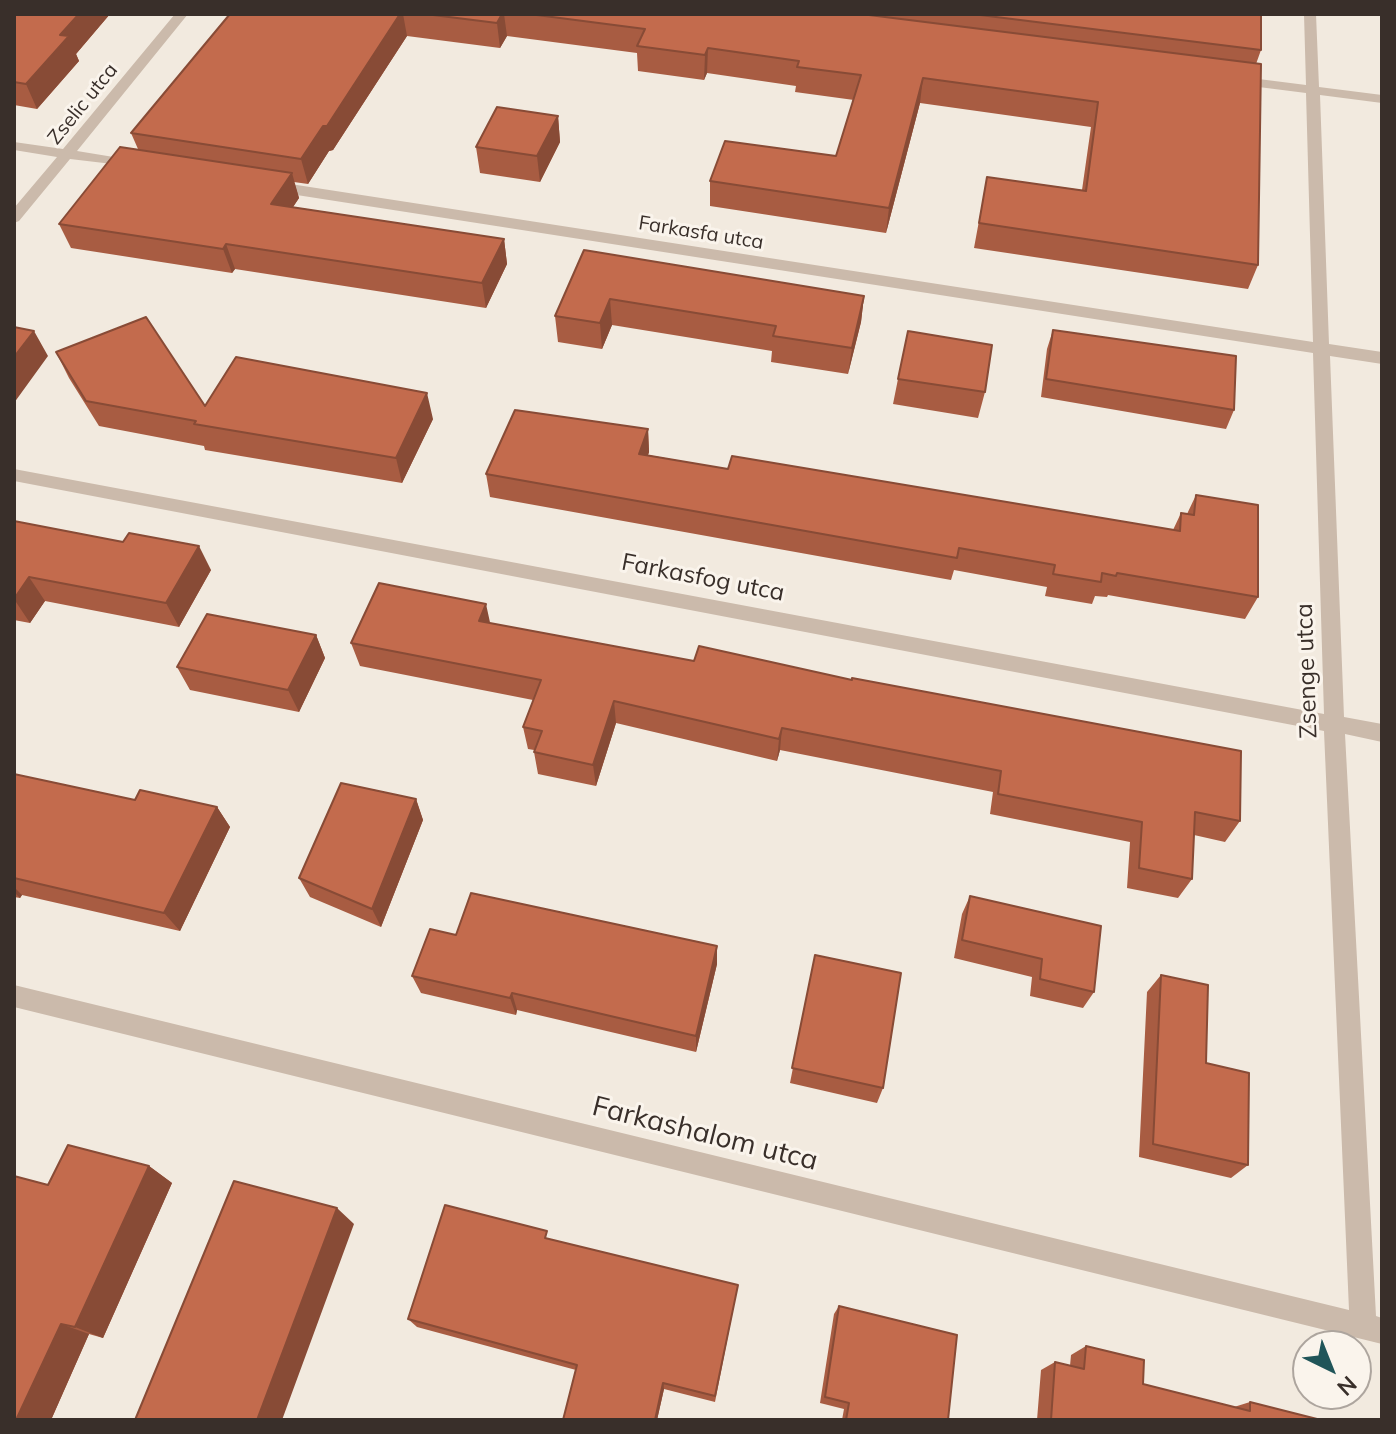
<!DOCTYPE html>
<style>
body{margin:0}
#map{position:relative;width:1396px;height:1434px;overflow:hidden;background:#f2eadf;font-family:Mulish,sans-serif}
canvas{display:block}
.frame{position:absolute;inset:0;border:16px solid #392f2a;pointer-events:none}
.north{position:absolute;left:1292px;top:1330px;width:80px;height:80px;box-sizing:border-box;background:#faf4ec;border:2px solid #ada59e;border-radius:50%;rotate:137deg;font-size:22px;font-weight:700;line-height:32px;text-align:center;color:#392f2a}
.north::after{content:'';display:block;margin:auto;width:28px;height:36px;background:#205559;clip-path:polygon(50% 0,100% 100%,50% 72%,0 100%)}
</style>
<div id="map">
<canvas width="1396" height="1434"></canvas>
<div class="frame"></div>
<div class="north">N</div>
</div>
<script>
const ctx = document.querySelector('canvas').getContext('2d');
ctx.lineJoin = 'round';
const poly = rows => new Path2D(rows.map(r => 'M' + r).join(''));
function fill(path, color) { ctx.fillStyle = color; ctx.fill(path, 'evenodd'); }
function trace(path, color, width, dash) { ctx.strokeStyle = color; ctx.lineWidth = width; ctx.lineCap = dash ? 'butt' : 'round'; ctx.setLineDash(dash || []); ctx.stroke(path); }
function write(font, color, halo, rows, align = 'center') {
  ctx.font = font + ' Mulish,sans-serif'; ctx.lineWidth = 6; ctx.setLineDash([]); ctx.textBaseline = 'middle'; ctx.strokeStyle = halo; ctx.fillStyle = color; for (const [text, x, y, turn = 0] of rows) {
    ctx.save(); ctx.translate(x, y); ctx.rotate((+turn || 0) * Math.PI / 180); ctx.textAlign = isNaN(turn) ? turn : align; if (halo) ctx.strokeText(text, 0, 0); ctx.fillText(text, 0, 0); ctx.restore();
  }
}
fill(poly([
 [175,14,188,14,77,151,138,161,138,167,70,159,19,221,14,223,14,208,57,157,14,150,14,142,63,149,175,14],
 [1304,14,1316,14,1319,87,1382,95,1382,103,1320,95,1329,344,1382,352,1382,364,1330,356,1344,717,1382,724,1382,742,1345,734,1376,1316,1382,1318,1382,1344,14,1007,14,985,1349,1310,1324,731,14,481,14,469,1324,714,1313,353,271,191,264,186,271,181,1313,342,1306,93,1235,84,1228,80,1235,76,1306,85,1304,14]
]), '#cbbaab');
fill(poly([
 [14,14,110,14,76,54,79,61,37,109,14,105],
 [230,14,1261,14,1261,50,1256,64,1258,265,1248,289,974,248,987,177,1082,190,1091,127,920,103,886,233,710,206,710,181,836,156,854,100,795,92,796,86,707,73,704,80,638,71,637,53,507,36,500,48,407,36,333,150,329,151,308,184,294,182,299,198,293,207,504,239,507,264,486,308,235,269,232,273,71,248,59,224,138,149,131,133],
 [558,116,560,142,540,182,480,173,476,147],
 [584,250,864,296,861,322,848,374,771,362,772,351,612,325,602,349,558,342,555,316],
 [1053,330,1234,410,1226,429,1041,397,1047,349],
 [56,352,205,406,433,419,402,483,205,450,204,446,99,426,69,378],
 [898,379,985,392,978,418,893,404],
 [648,429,649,452,648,455,728,469,1173,530,1181,513,1187,514,1196,495,1258,597,1245,619,1108,595,1107,597,1095,596,1092,604,1045,596,1047,587,954,570,951,580,490,497,486,474],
 [14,521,211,570,179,627,45,601,30,623,14,620],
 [491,623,1240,821,1225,842,1194,835,1192,879,1178,898,1127,888,1130,842,990,814,993,792,780,750,777,761,616,723,596,786,538,774,534,752,534,750,528,749,523,727,533,700,360,666,351,643],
 [316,635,325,658,299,712,190,690,177,667],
 [14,774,135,800,217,807,230,827,180,931,22,895,20,898,14,897],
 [416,799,423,820,381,927,310,897,299,878],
 [970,896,1094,992,1083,1008,1030,996,1032,977,954,958,962,914],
 [456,935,717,946,717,964,696,1052,517,1010,516,1015,421,993,412,976],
 [815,955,883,1088,877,1103,790,1083],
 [1161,975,1206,1063,1248,1165,1231,1178,1139,1157,1147,992],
 [149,1166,172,1183,103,1338,89,1334,51,1420,14,1420,48,1185],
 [551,1240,738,1285,715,1402,664,1389,657,1420,563,1420,576,1370,417,1327,408,1319],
 [839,1306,948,1420,842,1420,844,1409,820,1403,834,1314],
 [1086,1346,1143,1384,1234,1407,1250,1402,1321,1420,1037,1420,1041,1370,1055,1362,1070,1366,1071,1355]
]), '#a85c42');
fill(poly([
 [79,14,110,14,76,54,79,61,37,109,26,84,60,35],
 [400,14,403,14,407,36,333,150,329,151,308,184,301,159],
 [502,14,504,14,507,36,500,48,497,23],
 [708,48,707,73,704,80,705,55],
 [923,78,920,103,886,233,889,208],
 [558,116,560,142,540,182,537,156],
 [292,173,299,198,279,228,271,204],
 [504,239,507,264,486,308,482,283],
 [226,244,235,269,232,273,223,249],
 [864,296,861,322,848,374,852,348],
 [610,299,612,325,602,349,600,323],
 [34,331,48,356,14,403,14,357],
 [427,393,433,419,402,483,396,458],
 [648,429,649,452,640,477,639,454],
 [199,546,211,570,179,627,166,603],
 [29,577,45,601,30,623,14,599],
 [486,604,491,627,479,621],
 [316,635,325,658,299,712,288,690],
 [614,701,616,723,596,786,593,765],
 [782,728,780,750,777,761,779,739],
 [416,799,423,820,381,927,372,909],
 [217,807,230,827,180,931,164,913],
 [14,887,22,895,20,898,14,892],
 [717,946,717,964,696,1052,696,1036],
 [512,993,517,1010,516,1015,510,998],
 [149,1166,172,1183,103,1338,75,1327],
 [337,1208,354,1224,282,1420,257,1420],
 [61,1324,89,1334,51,1420,16,1420],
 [663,1383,664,1389,657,1420,655,1420]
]), '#884b36');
const building = poly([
 [14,14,79,14,60,35,69,36,26,84,14,82,14,14],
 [230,14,400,14,327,126,323,126,301,159,131,133,230,14],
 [425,14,502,14,497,23,425,14],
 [529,14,861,14,1261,64,1258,265,979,223,987,177,1086,191,1098,102,923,78,889,208,710,181,725,141,836,156,861,75,797,67,799,61,708,48,705,55,637,46,645,29,529,14],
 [972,14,1261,14,1261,50,972,14],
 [497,107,558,116,537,156,476,147,497,107],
 [120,147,292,173,271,204,504,239,482,283,226,244,223,249,59,224,120,147],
 [584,250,864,296,852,348,773,336,776,326,610,299,600,323,555,316,584,250],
 [146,317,205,406,236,357,427,393,396,458,194,424,196,421,86,401,56,352,146,317],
 [14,327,34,331,14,357,14,327],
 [1053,330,1236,356,1234,410,1046,379,1053,330],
 [908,331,992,345,985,392,898,379,908,331],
 [515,410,648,429,639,454,728,469,732,456,1180,531,1181,513,1194,515,1196,495,1258,505,1258,597,1117,573,1116,576,1102,573,1101,582,1053,574,1055,565,959,548,957,558,486,474,515,410],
 [14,521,123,542,129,533,199,546,166,603,29,577,14,599,14,521],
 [379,583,486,604,479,621,694,661,699,646,852,680,852,678,1241,751,1240,821,1195,812,1192,879,1139,868,1142,822,998,794,1001,771,782,728,779,739,614,701,593,765,534,752,542,731,523,727,541,680,351,643,379,583],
 [207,614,316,635,288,690,177,667,207,614],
 [14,774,135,800,140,790,217,807,164,913,14,878,14,774],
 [341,783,416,799,372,909,299,878,341,783],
 [471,893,717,946,696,1036,512,993,510,998,412,976,430,929,456,935,471,893],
 [970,896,1101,926,1094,992,1040,979,1042,959,962,940,970,896],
 [815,955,901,973,883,1088,792,1068,815,955],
 [1161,975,1208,985,1206,1063,1249,1073,1248,1165,1153,1144,1161,975],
 [68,1145,149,1166,75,1327,61,1324,16,1420,14,1420,14,1176,48,1185,68,1145],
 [234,1181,337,1208,257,1420,135,1420,234,1181],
 [445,1205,547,1231,545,1238,738,1285,715,1396,663,1383,655,1420,563,1420,577,1365,408,1319,445,1205],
 [839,1306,957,1335,948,1420,846,1420,849,1403,825,1397,839,1306],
 [1086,1346,1144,1360,1143,1384,1250,1411,1250,1402,1321,1420,1051,1420,1055,1362,1084,1369,1086,1346]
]);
fill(building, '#c36b4d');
trace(building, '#884b36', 2);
write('20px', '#392f2a', '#faf4ec', [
 ["Zselic utca",83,104,-51],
 ["Farkasfa utca",701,233,9]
]);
write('24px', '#392f2a', '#faf4ec', [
 ["Farkasfog utca",703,578,11],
 ["Zsenge utca",1307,671,-92]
]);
write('28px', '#392f2a', '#faf4ec', [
 ["Farkashalom utca",705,1134,14]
]);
</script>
